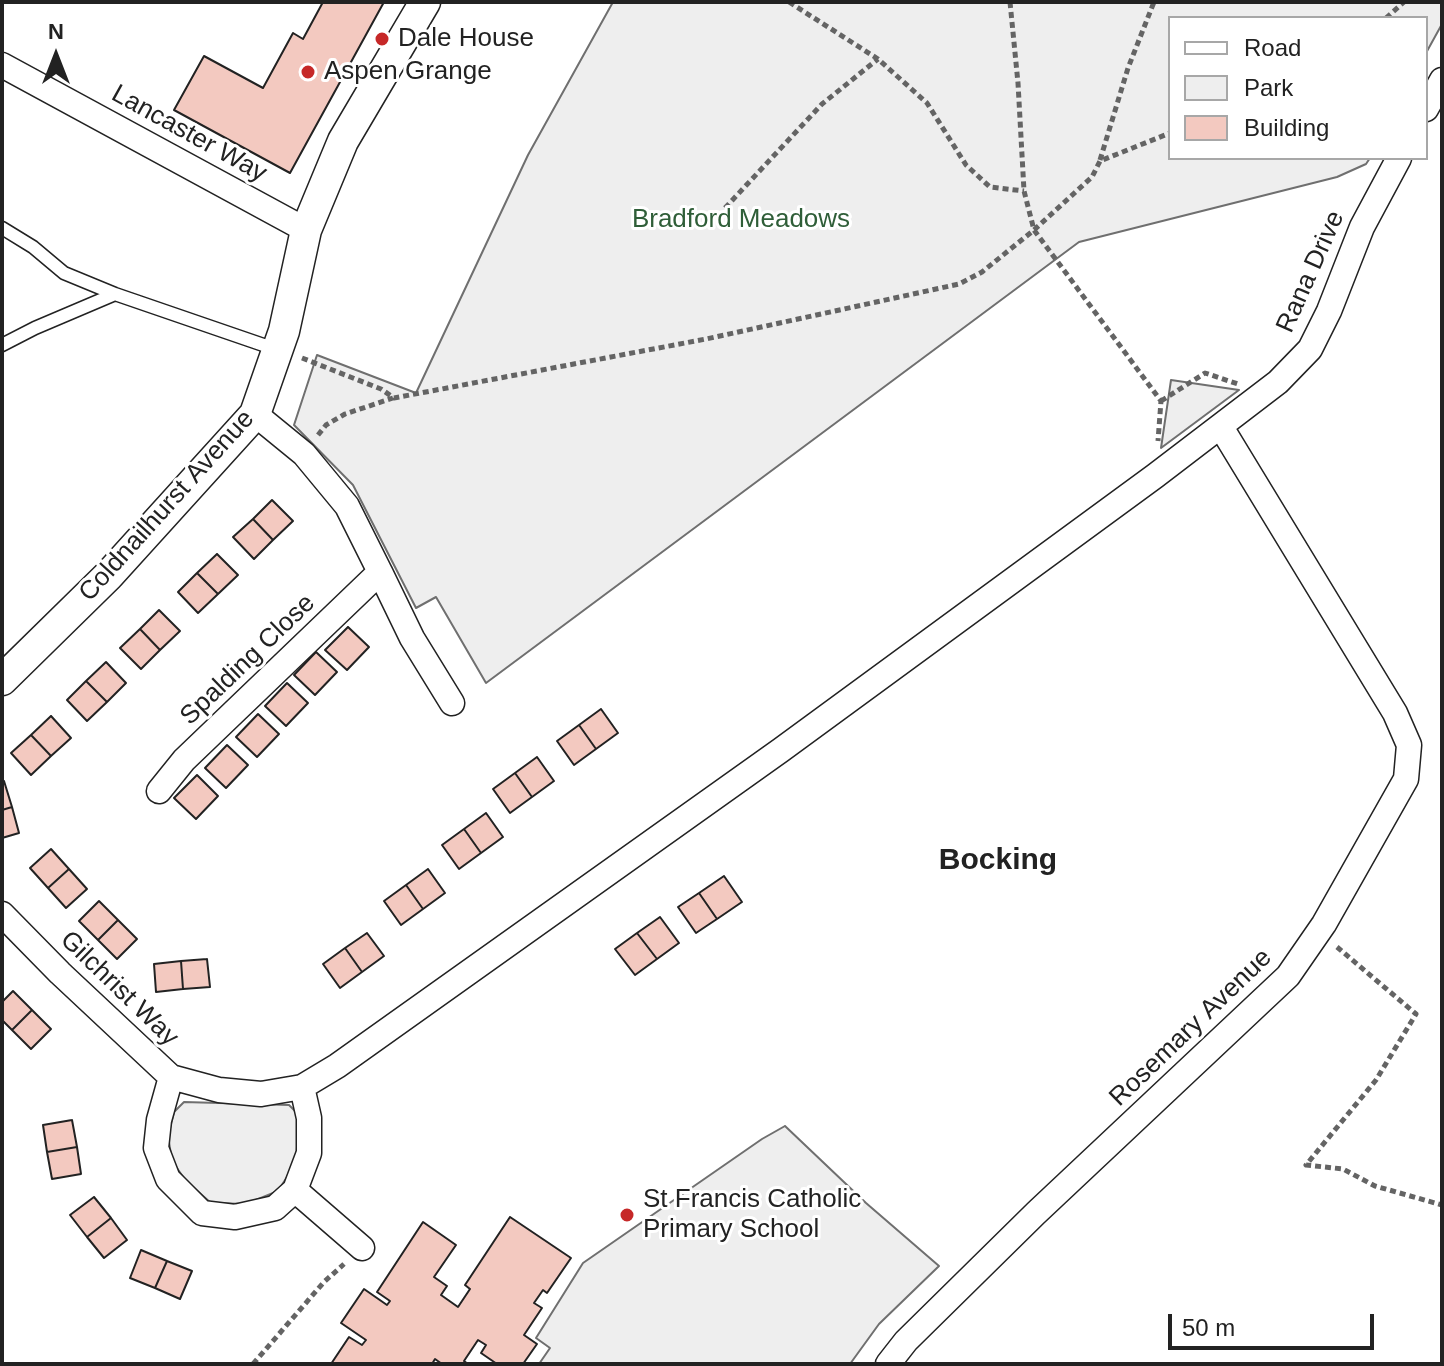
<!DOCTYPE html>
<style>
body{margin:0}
#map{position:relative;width:1444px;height:1366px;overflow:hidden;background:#fff;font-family:Arial,sans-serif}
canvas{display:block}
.frame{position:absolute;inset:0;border:4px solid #222;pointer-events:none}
.legend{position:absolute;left:1168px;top:16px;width:260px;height:144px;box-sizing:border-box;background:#fff;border:2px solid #a7a7a7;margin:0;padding:10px 14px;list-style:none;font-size:24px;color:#222}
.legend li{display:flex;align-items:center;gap:16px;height:40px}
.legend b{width:40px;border:2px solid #a7a7a7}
.north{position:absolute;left:16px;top:16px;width:80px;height:80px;-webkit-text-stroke:6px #fff;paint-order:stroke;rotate:0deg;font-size:22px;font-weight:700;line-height:32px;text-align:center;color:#222}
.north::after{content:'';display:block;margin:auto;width:28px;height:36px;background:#222;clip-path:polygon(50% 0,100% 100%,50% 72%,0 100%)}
.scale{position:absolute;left:1168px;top:1314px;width:206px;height:36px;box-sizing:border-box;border:4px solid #222;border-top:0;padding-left:10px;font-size:24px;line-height:28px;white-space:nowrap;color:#222;-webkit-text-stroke:6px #fff;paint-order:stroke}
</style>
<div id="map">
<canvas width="1444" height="1366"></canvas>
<div class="frame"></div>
<ul class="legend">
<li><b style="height:10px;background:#fff"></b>Road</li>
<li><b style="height:22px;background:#eee"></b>Park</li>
<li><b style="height:22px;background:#f3c9c0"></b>Building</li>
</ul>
<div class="north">N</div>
<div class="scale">50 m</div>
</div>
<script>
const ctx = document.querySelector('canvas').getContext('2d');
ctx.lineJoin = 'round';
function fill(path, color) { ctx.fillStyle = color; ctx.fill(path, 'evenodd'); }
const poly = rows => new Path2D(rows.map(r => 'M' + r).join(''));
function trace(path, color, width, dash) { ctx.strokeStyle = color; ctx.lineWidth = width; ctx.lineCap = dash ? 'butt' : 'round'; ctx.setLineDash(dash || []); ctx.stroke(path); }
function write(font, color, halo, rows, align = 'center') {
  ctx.font = font + ' Arial,sans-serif'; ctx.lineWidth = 6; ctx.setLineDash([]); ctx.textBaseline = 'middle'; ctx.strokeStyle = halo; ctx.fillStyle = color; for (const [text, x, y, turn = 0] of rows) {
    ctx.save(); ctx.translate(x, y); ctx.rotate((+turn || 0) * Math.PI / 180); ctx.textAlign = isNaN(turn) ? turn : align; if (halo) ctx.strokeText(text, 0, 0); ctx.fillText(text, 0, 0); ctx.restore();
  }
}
const green = poly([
 [613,2,1442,2,1442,24,1426,53,1426,18,1170,18,1170,158,1370,158,1366,164,1337,177,1079,242,486,683,436,597,416,608,353,485,294,425,317,355,416,393,528,155,613,2],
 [1171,380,1239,390,1161,448,1171,380],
 [184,1102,289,1105,299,1115,296,1163,278,1191,246,1204,211,1203,186,1181,172,1161,168,1136,174,1112,184,1102],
 [785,1126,866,1203,939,1266,879,1324,850,1364,539,1364,550,1348,536,1338,583,1263,762,1139,785,1126]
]);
fill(green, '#eee');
trace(green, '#6f6f6f', 2);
const building = poly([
 [323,2,384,2,290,173,174,110,204,56,263,88,293,33,303,39,323,2],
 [272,500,293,521,273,540,253,519,272,500],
 [253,519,273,540,254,559,233,537,253,519],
 [217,554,238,575,218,594,197,573,217,554],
 [197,573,218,594,198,613,178,592,197,573],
 [159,610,180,631,160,650,140,629,159,610],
 [348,627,369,647,347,670,325,650,348,627],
 [140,629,160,650,141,669,120,648,140,629],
 [316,652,337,672,315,695,294,675,316,652],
 [106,662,126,683,107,702,86,681,106,662],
 [86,681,107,702,87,721,67,700,86,681],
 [287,683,308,703,286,726,265,706,287,683],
 [601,709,618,733,596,749,579,725,601,709],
 [258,714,279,734,257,757,236,737,258,714],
 [51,716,71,738,51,756,31,735,51,716],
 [579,725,596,749,574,765,557,741,579,725],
 [31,735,51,756,31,775,11,753,31,735],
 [227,745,248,765,226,788,205,768,227,745],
 [537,757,554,781,532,797,515,773,537,757],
 [515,773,532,797,510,813,493,789,515,773],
 [197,775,218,796,196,819,174,798,197,775],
 [4,781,12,807,2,810,2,782,4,781],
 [12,807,19,833,2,838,2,810,12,807],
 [486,813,503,837,481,853,464,829,486,813],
 [464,829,481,853,459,869,442,845,464,829],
 [51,849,69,869,48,888,30,868,51,849],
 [69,869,87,889,66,908,48,888,69,869],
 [428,869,445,893,423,909,406,885,428,869],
 [724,876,742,902,717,919,699,893,724,876],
 [406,885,423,909,401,925,384,901,406,885],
 [699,893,717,919,696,933,678,907,699,893],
 [99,901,118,920,98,940,79,921,99,901],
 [660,917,679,943,657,959,637,933,660,917],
 [118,920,137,939,117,959,98,940,118,920],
 [367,933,384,956,362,972,345,948,367,933],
 [637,933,657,959,635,975,615,949,637,933],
 [345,948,362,972,340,988,323,964,345,948],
 [207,959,210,987,183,989,181,961,207,959],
 [181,961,183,989,156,992,154,964,181,961],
 [13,991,32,1010,12,1030,2,1020,2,1002,13,991],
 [32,1010,51,1029,31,1049,12,1030,32,1010],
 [72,1120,77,1147,47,1152,43,1125,72,1120],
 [77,1147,81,1174,52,1179,47,1152,77,1147],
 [94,1197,111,1218,87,1237,70,1215,94,1197],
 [510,1217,571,1258,547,1293,543,1290,534,1303,542,1308,524,1335,537,1344,523,1364,497,1364,481,1353,486,1345,478,1340,464,1361,468,1364,442,1364,435,1359,432,1364,331,1364,349,1337,362,1345,366,1340,341,1323,364,1289,387,1305,390,1301,377,1292,423,1222,456,1245,434,1277,447,1286,441,1295,458,1307,470,1289,465,1285,510,1217],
 [111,1218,127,1240,104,1258,87,1237,111,1218],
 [141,1250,167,1261,155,1288,130,1278,141,1250],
 [167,1261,192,1271,180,1299,155,1288,167,1261]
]);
fill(building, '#f3c9c0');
trace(building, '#222', 2);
const service = poly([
 [2,228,33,247,64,273,115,294,278,350],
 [2,345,35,328,115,294]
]);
const minor = poly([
 [2,65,306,230],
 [1426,109,1442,80],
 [380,572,412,638,452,703],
 [159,791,184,760,380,572,347,506,304,454,255,414],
 [2,914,60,973,171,1077,219,1090,261,1094,302,1087,337,1066,781,750,1155,476,1278,382,1310,349,1329,311,1362,227,1399,158],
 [171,1077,159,1120,156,1148,168,1179,202,1213,235,1217,275,1208,295,1190,309,1153,309,1118,302,1087],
 [295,1190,362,1248],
 [888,1364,906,1341,1036,1213,1288,976,1324,924,1406,779,1409,745,1395,713,1221,427]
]);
const tertiary = poly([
 [2,680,109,575,255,414,284,331,306,230,343,141,425,2]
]);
trace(service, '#222', 15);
trace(minor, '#222', 27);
trace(tertiary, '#222', 33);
trace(poly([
 [789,2,878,59,927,103,966,165,990,187,1024,191],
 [1010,2,1018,83,1024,191,1034,230,1161,401,1158,441],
 [1386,18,1404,2],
 [1100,160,1128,68,1154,2],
 [725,208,822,104,878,59],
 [302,358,381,389,394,398,706,339,959,284,982,272,1034,230,1092,177,1100,161,1170,133],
 [1161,401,1205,373,1238,384],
 [318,435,326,425,345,414,393,398],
 [1337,947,1416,1014,1376,1080,1306,1165,1343,1169,1375,1186,1442,1205],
 [253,1364,324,1282,344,1264]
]), '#646464', 5, [6, 4]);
trace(service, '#fff', 12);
trace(minor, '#fff', 24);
trace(tertiary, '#fff', 30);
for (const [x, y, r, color] of [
 [382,39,8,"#c62828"],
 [308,72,8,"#c62828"],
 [627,1215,8,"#c62828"]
]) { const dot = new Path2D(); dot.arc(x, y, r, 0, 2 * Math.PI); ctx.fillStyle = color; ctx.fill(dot); trace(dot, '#fff', 3); }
write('26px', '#222', '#fff', [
 ["Dale House",398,39],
 ["Aspen Grange",324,72],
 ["St Francis Catholic",643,1200],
 ["Primary School",643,1230]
], 'left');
write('26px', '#222', '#fff', [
 ["Lancaster Way",189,134,29],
 ["Rana Drive",1311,272,-66],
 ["Coldnailhurst Avenue",167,506,-48],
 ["Spalding Close",248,660,-44],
 ["Gilchrist Way",119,989,44],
 ["Rosemary Avenue",1191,1028,-44]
]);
write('26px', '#2f5e38', '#fff', [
 ["Bradford Meadows",741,220]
]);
write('bold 30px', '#222', '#fff', [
 ["Bocking",998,861]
]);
</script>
